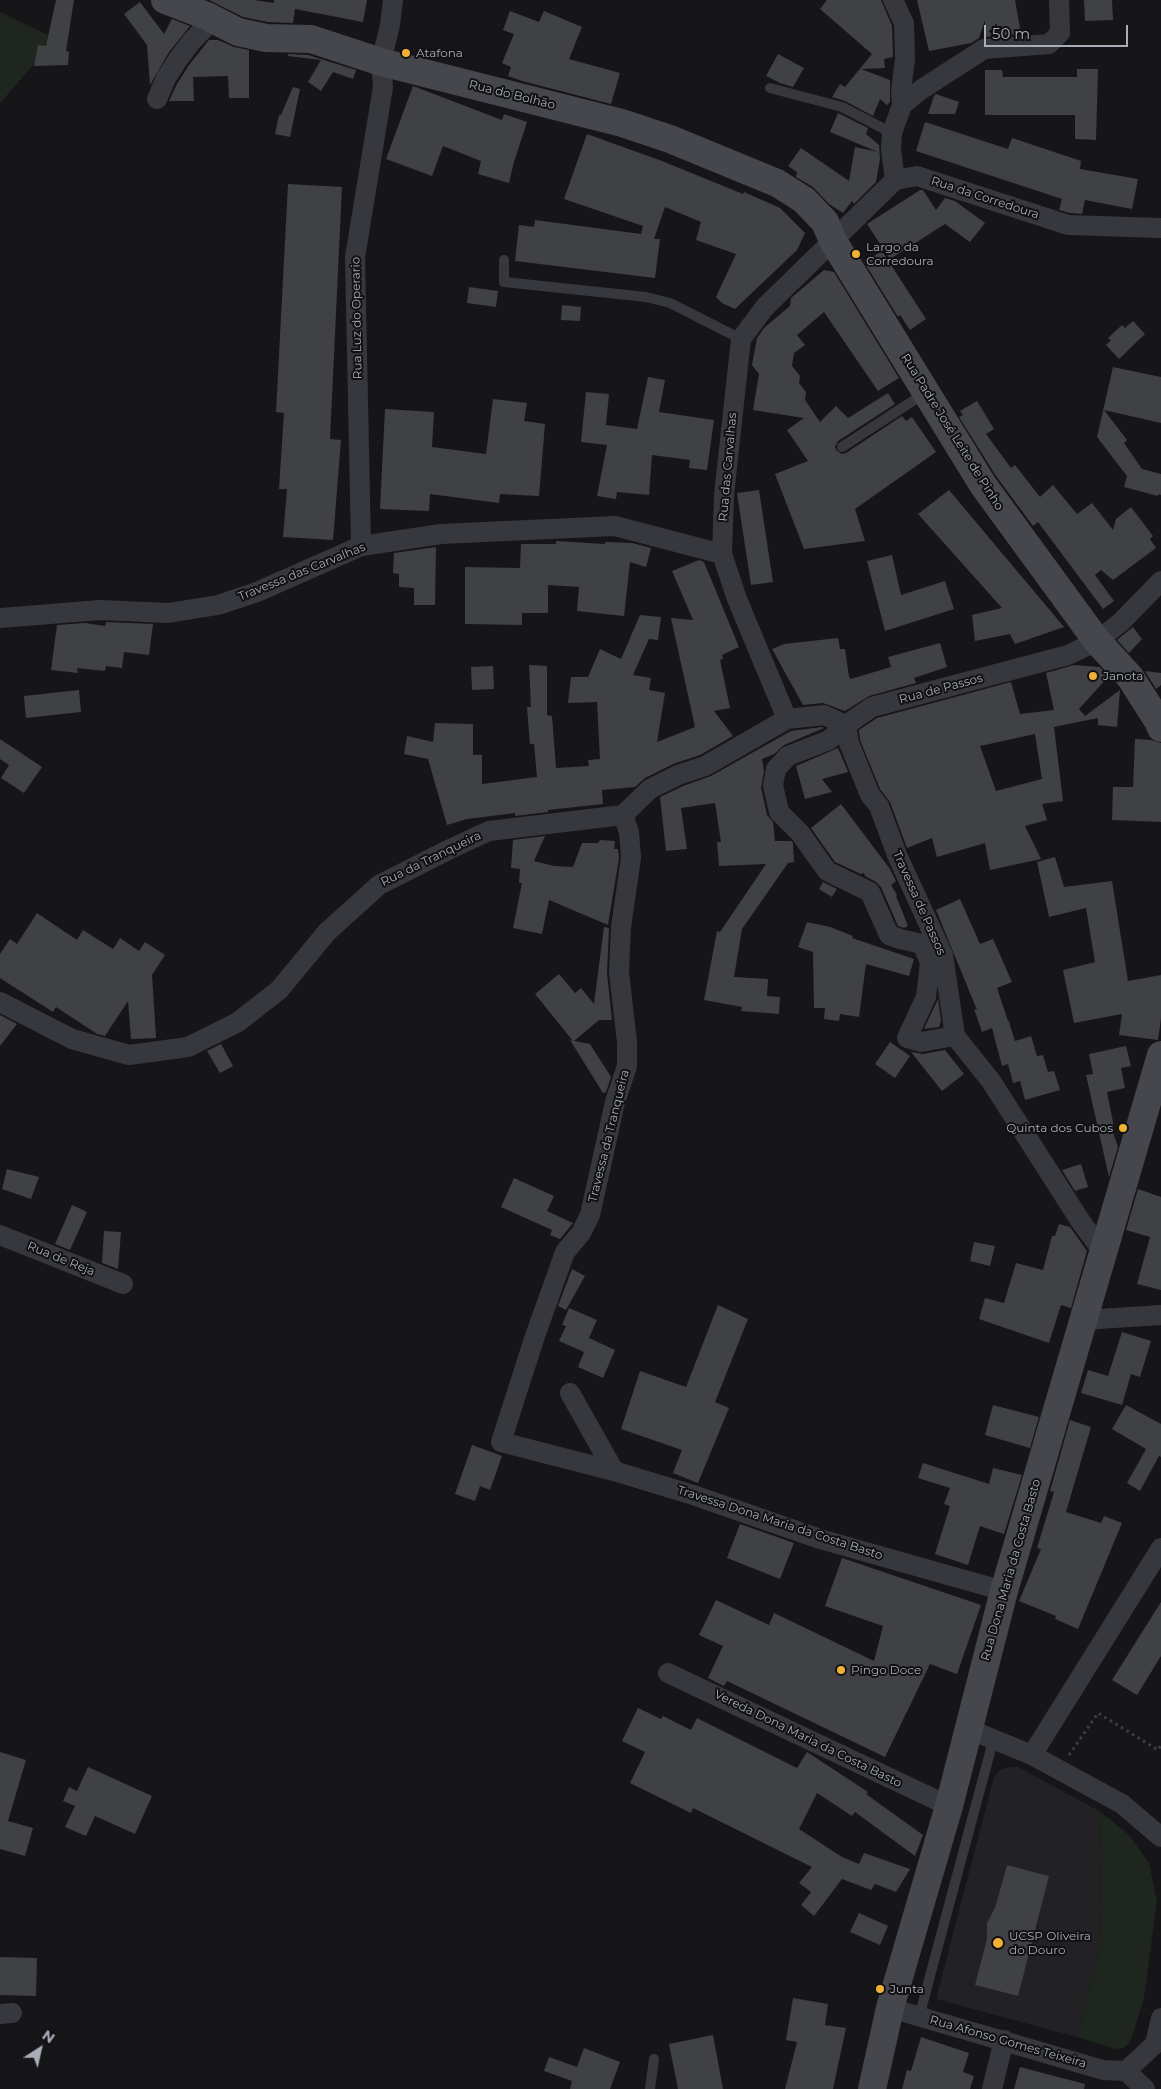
<!DOCTYPE html>
<meta charset="utf-8">
<style>
body{margin:0}
#map{position:relative;width:1161px;height:2089px;overflow:hidden;background:#161618;font-family:Montserrat,sans-serif}
canvas{display:block}
.north{position:absolute;left:15px;top:2024px;width:50px;height:50px;-webkit-text-stroke:4px #111113;paint-order:stroke;rotate:35deg;font-size:14px;font-weight:700;line-height:20px;text-align:center;color:#a8adb8}
.north::after{content:'';display:block;margin:auto;width:18px;height:22px;background:#a8adb8;clip-path:polygon(50% 0,100% 100%,50% 72%,0 100%)}
.scale{position:absolute;left:984px;top:25px;width:144px;height:22px;box-sizing:border-box;border:2px solid #a8adb8;border-top:0;padding-left:6px;font-size:15px;line-height:18px;white-space:nowrap;color:#a8adb8;-webkit-text-stroke:4px #111113;paint-order:stroke}
</style>
<div id="map">
<canvas width="1161" height="2089"></canvas>
<div class="north">N</div>
<div class="scale">50 m</div>
</div>
<script>
const ctx = document.querySelector('canvas').getContext('2d');
ctx.lineJoin = 'round';
function fill(path, color) { ctx.fillStyle = color; ctx.fill(path, 'evenodd'); }
const poly = rows => new Path2D(rows.map(r => 'M' + r).join(''));
function trace(path, color, width, dash) { ctx.strokeStyle = color; ctx.lineWidth = width; ctx.lineCap = dash ? 'butt' : 'round'; ctx.setLineDash(dash || []); ctx.stroke(path); }
function write(font, color, halo, rows, align = 'center') {
  ctx.font = font + ' Montserrat,sans-serif'; ctx.lineWidth = 4; ctx.setLineDash([]); ctx.textBaseline = 'middle'; ctx.strokeStyle = halo; ctx.fillStyle = color; for (const [text, x, y, turn = 0] of rows) {
    ctx.save(); ctx.translate(x, y); ctx.rotate((+turn || 0) * Math.PI / 180); ctx.textAlign = isNaN(turn) ? turn : align; if (halo) ctx.strokeText(text, 0, 0); ctx.fillText(text, 0, 0); ctx.restore();
  }
}
fill(poly([
 [1009,1767,1018,1767,1099,1811,1101,1905,1100,1945,1077,2037,936,1999,994,1777,1000,1770]
]), '#222225');
fill(poly([
 [0,12,56,39,0,103],
 [1099,1811,1128,1834,1149,1863,1157,1901,1144,1998,1132,2037,1128,2044,1123,2048,1116,2049,1077,2037,1100,1945,1101,1905]
]), '#1e261f');
fill(poly([
 [56,0,74,0,66,51,69,52,68,65,34,66,38,45,46,46],
 [209,0,254,0,274,3,274,0,367,0,363,22,295,9,293,23,268,22,243,17],
 [827,0,881,0,892,26,893,57,884,59,885,68,861,69,890,80,890,102,887,105,880,99,873,116,845,101,832,97,840,84,845,87,872,54,820,9],
 [917,0,1015,0,1021,34,985,37,985,20,979,38,971,43,929,51],
 [1084,0,1112,0,1113,20,1085,21],
 [140,2,164,34,172,19,190,26,169,52,150,85,147,45,124,14],
 [510,11,539,22,544,11,582,27,569,59,620,73,611,104,522,81,508,76,511,67,502,63,514,34,503,30],
 [209,40,218,40,234,47,249,50,249,98,229,98,228,76,193,77,194,101,169,101,177,84,189,65],
 [288,54,308,55,356,70,353,79,333,72,321,91,308,82,321,60,288,56],
 [778,54,804,68,793,87,780,83,766,76],
 [1077,69,1098,69,1096,140,1075,139,1075,115,985,115,985,70,1002,70,1003,77,1077,77],
 [413,86,502,120,504,114,527,122,514,162,509,183,478,174,481,161,443,146,432,176,386,159],
 [293,87,300,89,290,137,275,134,279,115,281,115],
 [936,94,959,102,955,114,928,114,934,96],
 [838,113,868,128,866,134,879,145,880,159,876,182,854,204,852,201,843,213,829,204,813,187,796,177,797,172,788,166,801,148,849,181,855,147,878,152,830,132],
 [925,122,1008,149,1012,138,1081,161,1080,169,1138,179,1132,209,1085,200,1082,214,1070,213,1059,210,1062,199,916,151],
 [587,134,662,161,743,194,744,192,780,208,805,233,797,250,735,309,722,303,716,297,736,254,696,240,701,222,665,207,654,239,660,239,655,278,515,261,519,225,534,227,535,220,641,234,643,226,564,199],
 [288,184,342,187,330,439,341,440,333,540,283,537,287,489,279,489,284,413,276,412],
 [920,190,923,190,936,210,945,198,955,201,985,223,970,242,945,224,890,259,867,224],
 [882,251,926,319,910,330,900,315,898,317,864,262],
 [824,270,834,272,899,378,878,391,824,312,797,335,805,345,794,353,792,366,800,376,799,383,806,392,805,400,820,422,836,406,848,418,888,393,895,404,838,441,835,447,837,451,842,454,846,453,902,416,906,421,912,417,936,452,855,509,865,541,804,549,775,474,808,461,787,430,804,418,753,410,759,374,752,365,757,338,765,327,790,306,791,298],
 [469,287,498,291,496,307,467,303],
 [562,305,581,307,580,321,561,320],
 [1133,321,1145,334,1119,359,1106,345,1111,340,1108,338,1122,325,1125,328],
 [1113,367,1161,377,1161,423,1104,410,1127,440,1124,443,1142,469,1161,474,1161,495,1158,494,1158,496,1124,487,1127,476,1097,437],
 [648,377,665,380,659,412,714,420,707,470,689,468,690,460,652,455,649,495,617,492,616,499,597,496,607,445,581,442,586,392,609,394,606,425,637,429],
 [493,399,527,403,524,421,545,424,539,496,500,494,499,503,430,494,429,511,380,509,385,409,434,412,432,447,486,454],
 [977,401,994,429,986,434,1011,468,1015,465,1040,497,1053,485,1077,514,1092,503,1113,530,1116,519,1131,507,1153,536,1150,539,1156,548,1113,580,1101,570,1095,575,1114,601,1103,609,1038,522,1033,526,996,476,959,417,963,415,960,411],
 [759,490,773,582,751,585,737,493],
 [949,490,1064,627,1015,644,1010,634,975,641,972,615,1002,608,918,514],
 [556,541,605,544,605,542,632,543,651,548,646,567,630,562,624,616,577,611,579,587,548,585,548,613,522,613,522,625,465,624,465,567,520,568,521,544,556,544],
 [436,547,435,605,414,605,414,588,399,587,399,574,393,573,394,553],
 [892,555,901,595,945,581,954,609,885,631,867,561],
 [699,560,704,562,739,647,722,655,723,659,720,660,730,708,714,711,733,736,700,755,673,764,645,778,635,787,602,790,603,804,548,810,548,812,515,816,515,813,467,819,447,825,428,759,404,754,407,736,433,742,435,723,473,724,473,755,482,755,482,784,537,777,534,744,530,744,527,707,531,707,529,665,547,666,547,715,552,716,556,768,589,766,588,760,600,759,597,702,568,703,571,677,588,677,600,649,621,659,640,615,661,617,658,640,649,639,633,675,651,678,649,690,665,693,657,742,695,727,671,618,693,620,672,571],
 [106,622,153,624,149,655,124,652,122,668,106,666,105,671,77,668,78,673,51,670,57,625,85,623,105,626],
 [1133,627,1142,639,1129,653,1117,640],
 [838,638,840,649,845,649,849,677,851,679,891,667,888,657,940,643,947,667,914,678,916,683,869,696,845,711,823,703,803,705,772,649,784,644],
 [1074,665,1100,667,1108,677,1079,709,1085,716,1120,690,1117,727,1098,725,1098,718,1054,727,1063,801,1042,804,1047,820,1025,826,1041,859,990,870,985,843,937,857,932,838,907,848,890,802,880,789,860,740,859,730,877,718,1011,682,1020,714,1054,710,1046,673],
 [1035,734,1042,779,996,791,980,746],
 [493,666,494,689,472,690,471,667],
 [1145,671,1161,673,1161,685,1156,689],
 [79,690,81,712,26,718,24,696],
 [822,727,824,728,784,745,774,754,762,759,764,771,761,788,767,815,773,822,775,841,791,841,793,843,794,862,788,863,742,929,734,977,768,979,767,996,780,997,779,1014,741,1011,742,1007,704,1000,717,931,720,932,766,864,719,866,717,842,721,842,715,803,681,808,687,849,666,851,660,797,683,786,711,776,791,731],
 [0,739,42,767,24,793,1,778,9,765,0,759],
 [1135,739,1151,740,1161,743,1161,822,1112,820,1113,787,1133,787],
 [838,748,848,772,822,779,832,792,805,799,796,766],
 [841,804,890,869,896,881,891,885,897,895,896,896,908,926,904,928,898,926,881,887,876,882,865,876,864,873,861,874,835,862,811,828],
 [545,836,534,861,554,866,573,867,582,843,598,843,600,840,615,841,614,849,618,849,619,858,608,925,549,900,542,934,513,928,522,883,519,883,520,869,511,868,513,840],
 [1055,857,1064,887,1112,881,1128,981,1161,975,1161,1018,1158,1040,1119,1035,1122,1014,1074,1023,1063,970,1095,962,1086,908,1049,917,1037,862],
 [823,882,837,889,832,897,819,889],
 [960,899,980,944,993,939,1012,982,997,988,1008,1021,1011,1022,1009,1022,1015,1041,1031,1036,1037,1056,1043,1055,1048,1072,1054,1071,1060,1090,1025,1100,1020,1081,1013,1083,1008,1064,1002,1066,992,1028,982,1032,974,1009,977,1010,936,910],
 [37,913,77,940,83,930,113,949,120,938,139,951,145,942,165,955,152,975,156,1038,131,1039,128,1001,105,1036,97,1034,56,1007,53,1012,0,978,0,954,10,939,17,944],
 [807,922,830,927,853,936,852,938,914,959,909,976,866,964,859,1017,840,1014,839,1021,824,1019,825,1008,814,1008,813,952,798,947],
 [604,927,609,928,607,973,612,1020,599,1020,574,1041,590,1044,611,1077,606,1092,603,1093,570,1040,573,1041,535,994,559,974,575,993,581,988,594,1004],
 [938,999,941,1021,939,1027,924,1029],
 [0,1015,17,1024,0,1046],
 [890,1042,910,1056,895,1078,875,1064],
 [221,1044,233,1066,220,1073,207,1051],
 [1126,1046,1131,1066,1121,1068,1125,1088,1107,1092,1114,1127,1111,1127,1118,1147,1109,1177,1086,1075,1093,1074,1089,1054],
 [945,1050,964,1074,942,1091,911,1052,923,1054],
 [1081,1164,1088,1187,1075,1191,1062,1170],
 [7,1169,39,1177,31,1199,2,1189],
 [514,1178,554,1196,547,1211,573,1223,560,1239,550,1235,552,1230,501,1207],
 [1138,1189,1161,1197,1161,1290,1137,1284,1150,1237,1126,1230],
 [72,1205,87,1212,70,1250,55,1244],
 [1059,1224,1070,1227,1087,1251,1071,1308,1061,1305,1049,1343,979,1319,985,1298,1004,1303,1016,1263,1043,1270,1052,1236,1055,1236],
 [104,1231,121,1232,118,1269,102,1263],
 [974,1242,995,1246,990,1266,970,1261],
 [572,1269,585,1276,566,1310,558,1306],
 [718,1305,748,1319,715,1402,729,1408,698,1483,673,1473,682,1450,621,1429,640,1371,686,1387],
 [569,1308,597,1320,589,1338,615,1350,603,1378,578,1367,584,1352,559,1341,566,1326,562,1325],
 [1122,1332,1151,1341,1140,1377,1131,1374,1122,1405,1081,1393,1088,1370,1108,1376],
 [993,1405,1039,1417,1030,1448,985,1435],
 [1126,1405,1161,1424,1161,1457,1159,1456,1140,1491,1127,1483,1146,1449,1112,1429],
 [1070,1420,1091,1427,1066,1512,1101,1523,1104,1516,1122,1523,1078,1629,1055,1619,1056,1616,1019,1601,1041,1549,1037,1548,1054,1492,1050,1491],
 [472,1445,502,1456,490,1490,480,1486,475,1501,455,1494],
 [923,1463,989,1484,993,1468,1022,1475,1004,1534,980,1526,968,1565,935,1554,950,1506,944,1504,950,1488,918,1478],
 [740,1524,794,1543,780,1579,727,1558],
 [842,1558,981,1605,957,1674,930,1664,885,1757,727,1681,724,1686,708,1678,723,1646,699,1635,716,1600,769,1625,774,1613,874,1661,883,1626,825,1606],
 [1161,1602,1161,1656,1137,1695,1112,1680],
 [638,1708,661,1719,663,1716,691,1730,697,1718,797,1768,807,1752,868,1792,866,1794,923,1835,915,1856,855,1812,852,1816,817,1793,799,1829,842,1857,859,1864,864,1853,910,1869,896,1892,875,1884,871,1890,842,1879,814,1916,801,1905,811,1892,799,1883,812,1867,693,1808,691,1813,630,1783,645,1752,622,1741],
 [0,1752,26,1760,8,1821,33,1828,25,1856,0,1849],
 [88,1767,152,1796,135,1834,95,1816,86,1836,65,1827,75,1806,63,1801,69,1787,77,1791],
 [1007,1865,1049,1876,1018,1996,975,1985,987,1939,987,1923,995,1908],
 [859,1913,888,1926,880,1945,850,1932],
 [0,1957,37,1958,36,1996,0,1995],
 [793,1998,828,2004,825,2025,846,2028,833,2089,785,2089,797,2042,786,2040],
 [713,2035,723,2089,678,2089,669,2044],
 [921,2037,969,2053,963,2072,974,2076,970,2089,902,2089,907,2070,911,2071],
 [584,2048,620,2062,610,2089,570,2089,572,2081,544,2071,549,2057,577,2067],
 [1020,2067,1085,2084,1084,2089,1014,2089]
]), '#404145');
trace(poly([
 [1069,1755,1098,1713,1158,1750,1161,1745]
]), '#3d3f44', 3, [2.5, 4]);
trace(poly([
 [770,88,842,107,892,133],
 [504,260,504,282,646,297,670,303,741,339],
 [842,447,925,393],
 [919,2017,993,1741],
 [650,2089,654,2059]
]), '#37383d', 10);
trace(poly([
 [893,0,904,23,905,59,901,91,902,105,892,133,891,150,895,180],
 [157,99,166,78,179,58,191,42,213,19],
 [902,105,922,89,984,49,1049,44,1060,33,1059,0],
 [361,546,355,257,383,87,381,62,390,25,393,0],
 [0,618,100,610,168,613,218,605,257,592,361,546,441,534,615,526,722,554],
 [787,719,737,599,722,554,724,495,741,339,765,307,895,180,917,176,1068,225,1161,228],
 [846,725,849,743,870,795,879,806,897,855,943,955,955,1036,991,1081,1081,1222,1104,1253],
 [623,815,629,832,631,858,621,927,619,972,627,1042,627,1066,615,1102,590,1215,581,1233,565,1252,535,1336,501,1442,614,1471,693,1495,820,1539,1004,1591],
 [0,1002,72,1039,129,1055,188,1047,238,1022,279,990,327,932,379,885,450,849,489,831,623,815,650,789,678,775,705,766,787,719,824,715,846,725],
 [955,1036,921,1042,907,1038,926,997,930,962,922,944,900,939,889,935,870,892,827,871,800,833,779,812,773,785,776,769,788,756,829,740,846,725,872,707,1068,655,1097,641,1121,622,1161,581],
 [0,1235,123,1284],
 [1083,1320,1161,1315],
 [570,1393,614,1471],
 [668,1673,949,1806],
 [968,1729,1032,1755,1122,1804,1161,1837],
 [1032,1755,1161,1548],
 [890,2008,1103,2070,1126,2071],
 [0,2014,12,2013],
 [1126,2071,1155,2044,1161,2018],
 [1126,2071,1145,2089],
 [992,2089,1004,2040]
]), '#37383d', 20);
trace(poly([
 [165,0,207,16,238,32,266,38,311,39,381,62,622,123,670,139,777,183,804,200,825,222,833,241,983,485,1097,641,1130,677,1158,721,1161,728],
 [872,2089,890,2008,949,1806,1004,1591,1161,1055]
]), '#45474d', 28);
for (const [x, y, r, color] of [
 [406,53,5,"#f2b134"],
 [856,254,5,"#f2b134"],
 [1093,676,5,"#f2b134"],
 [1123,1128,5,"#f2b134"],
 [841,1670,5,"#f2b134"],
 [998,1943,6,"#f2b134"],
 [880,1989,5,"#f2b134"]
]) { const dot = new Path2D(); dot.arc(x, y, r, 0, 2 * Math.PI); ctx.fillStyle = color; ctx.fill(dot); trace(dot, '#111113', 2); }
write('12px', '#a8adb8', '#111113', [
 ["Atafona",416,53],
 ["Largo da",866,247],
 ["Corredoura",866,261],
 ["Janota",1103,676],
 ["Quinta dos Cubos",1113,1128,"right"],
 ["Pingo Doce",851,1670],
 ["UCSP Oliveira",1009,1936],
 ["do Douro",1009,1950],
 ["Junta",890,1989]
], 'left');
write('12px', '#a8adb8', '#111113', [
 ["Rua do Bolhão",512,95,14],
 ["Rua da Corredoura",985,198,18],
 ["Rua Luz do Operario",357,318,-91],
 ["Rua Padre José Leite de Pinho",952,432,58],
 ["Rua das Carvalhas",728,467,-85],
 ["Travessa das Carvalhas",302,572,-22],
 ["Rua de Passos",941,689,-15],
 ["Rua da Tranqueira",431,859,-26],
 ["Travessa de Passos",919,903,66],
 ["Travessa da Tranqueira",609,1136,-76],
 ["Rua de Reja",61,1259,22],
 ["Travessa Dona Maria da Costa Basto",780,1523,18],
 ["Rua Dona Maria da Costa Basto",1011,1570,-74],
 ["Vereda Dona Maria da Costa Basto",808,1739,26],
 ["Rua Afonso Gomes Teixeira",1008,2042,16]
]);
</script>
